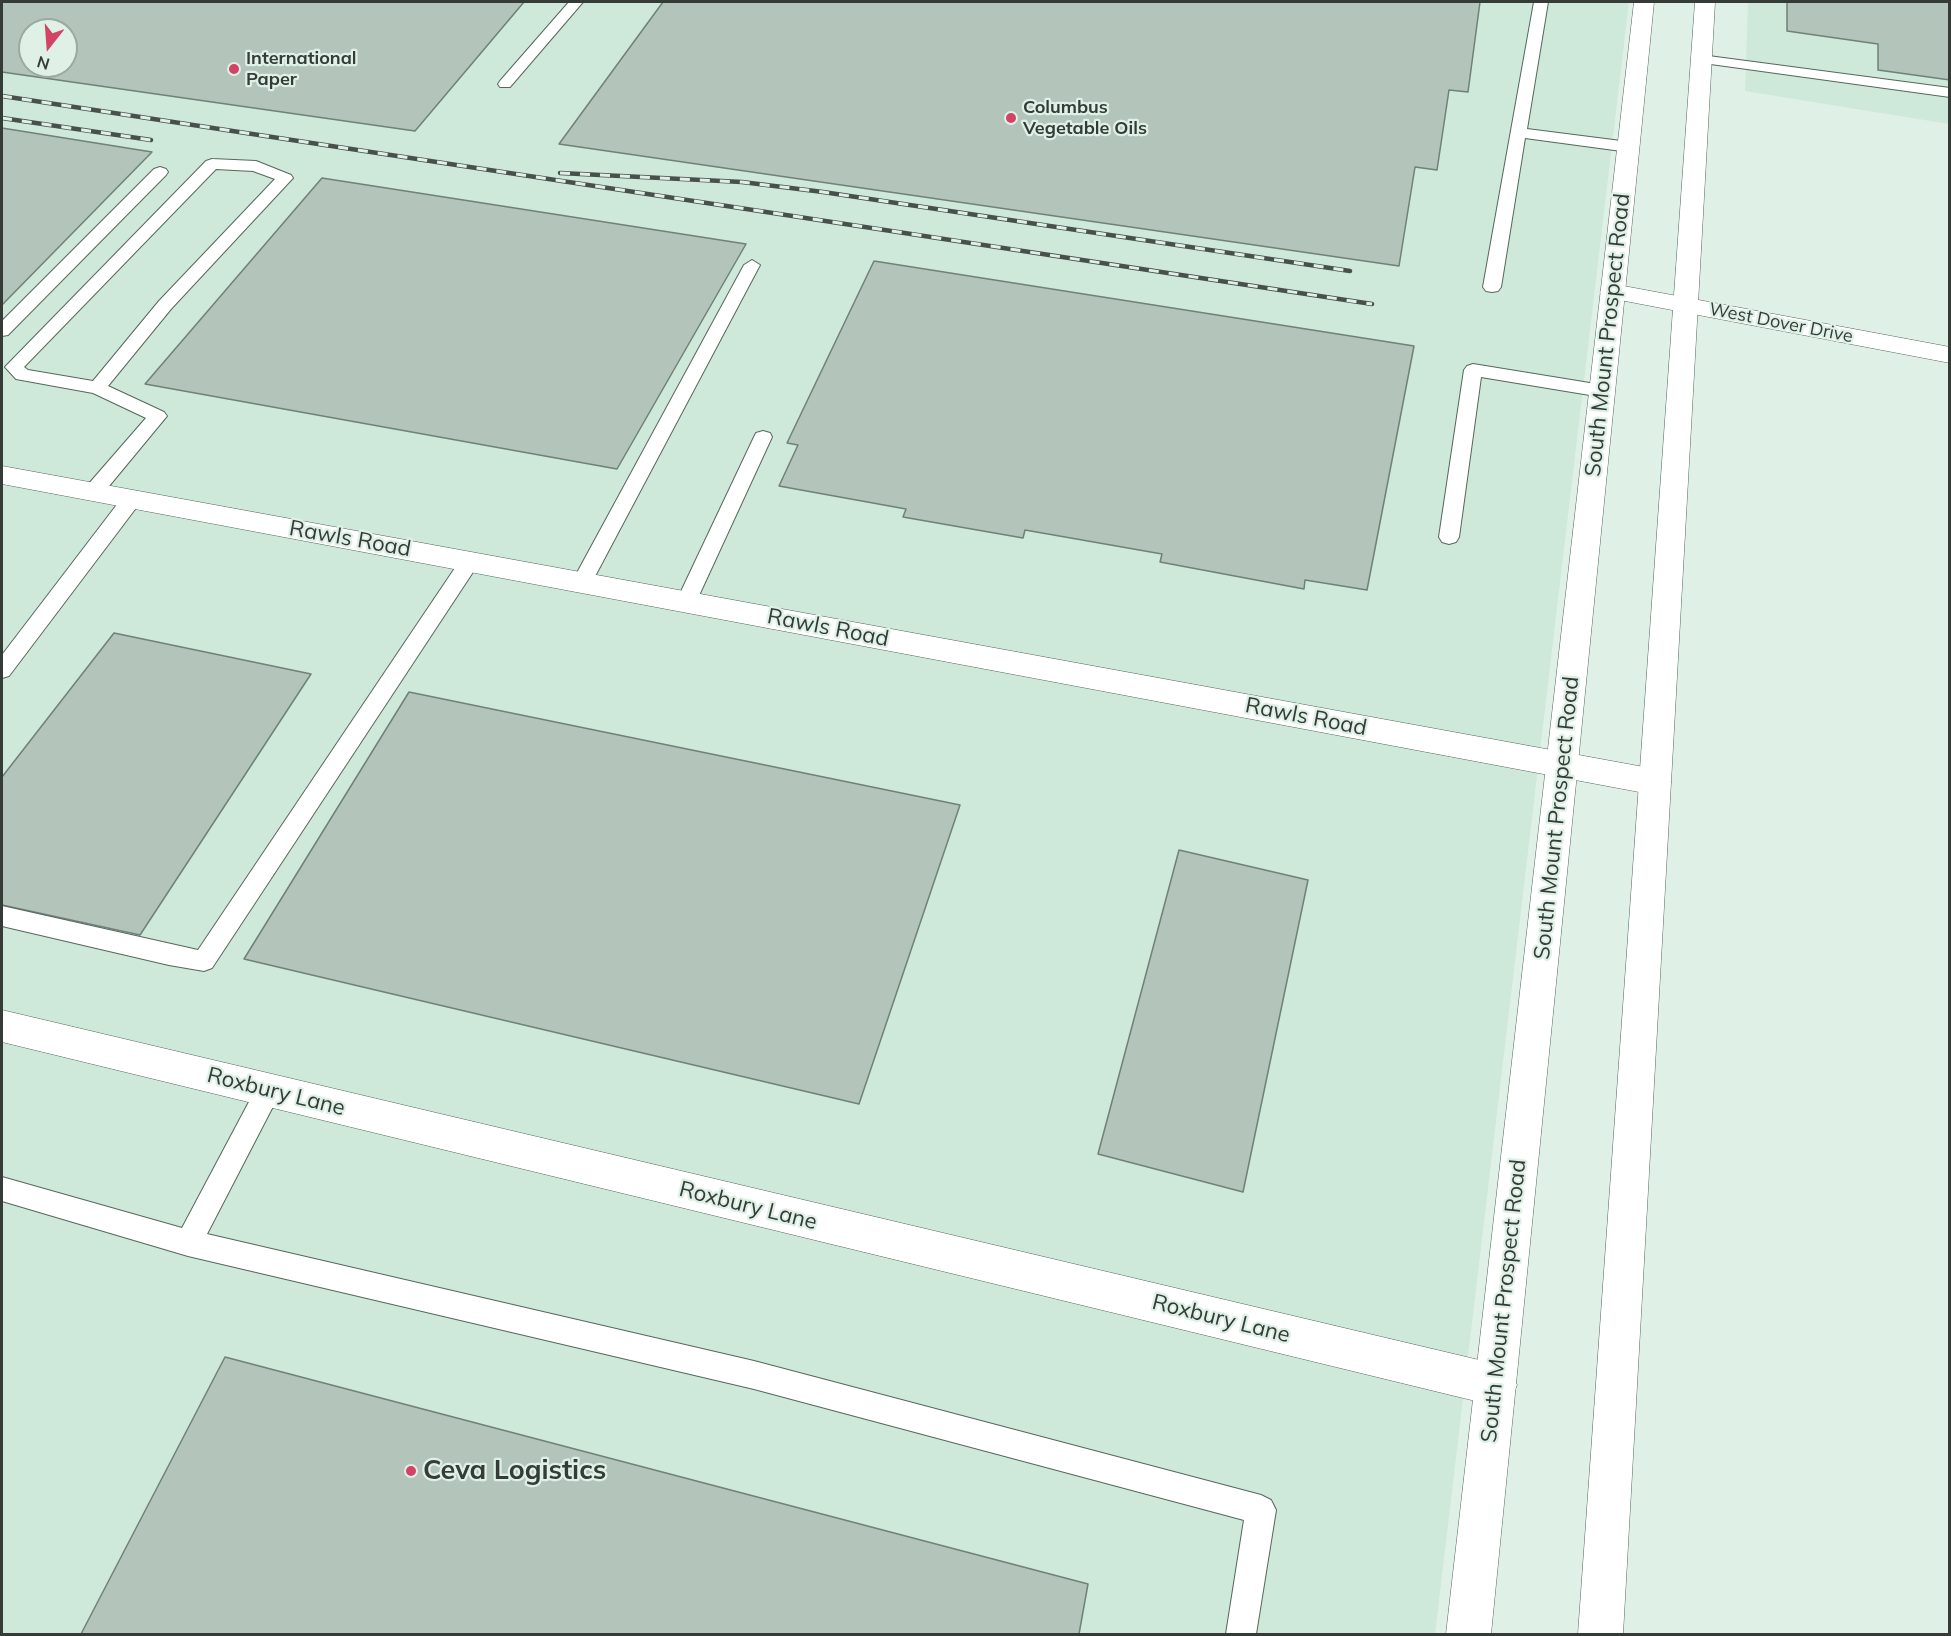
<!DOCTYPE html>
<style>
body{margin:0}
#map{position:relative;width:1951px;height:1636px;overflow:hidden;background:#dff1e6;font-family:Mulish,sans-serif}
canvas{display:block}
.frame{position:absolute;inset:0;border:3px solid #353c38;pointer-events:none}
.north{position:absolute;left:18px;top:18px;width:60px;height:60px;box-sizing:border-box;background:#dff1e6;border:2px solid #9ba9a0;border-radius:50%;rotate:197deg;font-size:16px;font-weight:700;line-height:24px;text-align:center;color:#353c38}
.north::after{content:'';display:block;margin:auto;width:21px;height:27px;background:#d24366;clip-path:polygon(50% 0,100% 100%,50% 72%,0 100%)}
</style>
<div id="map">
<canvas width="1951" height="1636"></canvas>
<div class="frame"></div>
<div class="north">N</div>
</div>
<script>
const ctx = document.querySelector('canvas').getContext('2d');
ctx.lineJoin = 'round';
function fill(path, color) { ctx.fillStyle = color; ctx.fill(path, 'evenodd'); }
const poly = rows => new Path2D(rows.map(r => 'M' + r).join(''));
function trace(path, color, width, dash) { ctx.strokeStyle = color; ctx.lineWidth = width; ctx.lineCap = dash ? 'butt' : 'round'; ctx.setLineDash(dash || []); ctx.stroke(path); }
function write(font, color, halo, rows, align = 'center') {
  ctx.font = font + ' Mulish,sans-serif'; ctx.lineWidth = 4.5; ctx.setLineDash([]); ctx.textBaseline = 'middle'; ctx.strokeStyle = halo; ctx.fillStyle = color; for (const [text, x, y, turn = 0] of rows) {
    ctx.save(); ctx.translate(x, y); ctx.rotate((+turn || 0) * Math.PI / 180); ctx.textAlign = isNaN(turn) ? turn : align; if (halo) ctx.strokeText(text, 0, 0); ctx.fillText(text, 0, 0); ctx.restore();
  }
}
fill(poly([
 [2,2,1629,2,1435,1634,2,1634],
 [30,30,66,30,66,66,30,66],
 [1748,2,1949,2,1949,124,1745,91]
]), '#cee8d9');
const building = poly([
 [2,2,524,2,415,131,2,72,2,2],
 [30,30,66,30,66,66,30,66,30,30],
 [663,2,1480,2,1468,92,1449,90,1437,170,1415,167,1399,266,559,144,663,2],
 [1787,2,1950,2,1950,80,1878,70,1878,44,1787,31,1787,2],
 [2,128,152,152,2,305,2,128],
 [322,178,746,244,617,469,145,384,322,178],
 [874,261,1414,346,1367,590,1305,580,1304,589,1160,562,1162,554,1025,530,1023,538,903,517,906,509,779,486,798,445,787,443,874,261],
 [114,633,311,674,140,935,2,905,2,777,114,633],
 [409,692,960,805,859,1104,244,959,409,692],
 [1179,850,1308,880,1243,1192,1098,1154,1179,850],
 [225,1357,1088,1584,1079,1634,81,1634,225,1357]
]);
fill(building, '#b3c5bb');
trace(building, '#708177', 1.5);
const lane = poly([
 [569,2,583,2,510,87,500,87,498,84,500,81,569,2],
 [1534,2,1548,2,1527,129,1629,142,1637,147,1629,152,1525,138,1501,287,1498,291,1492,292,1486,291,1483,287,1534,2],
 [1701,55,1950,88,1950,97,1696,62,1694,59,1701,55],
 [212,159,256,161,291,175,293,178,171,309,108,386,164,412,167,416,100,497,93,499,86,497,83,492,86,487,146,418,93,393,16,379,5,367,206,161,212,159],
 [216,169,253,171,275,179,159,301,93,381,28,370,24,367,216,169],
 [160,167,166,169,168,172,166,175,8,335,2,336,2,321,154,169,160,167],
 [752,260,760,265,592,582,589,587,582,589,575,587,572,582,744,265,752,260],
 [1473,364,1602,385,1608,387,1611,391,1608,395,1602,397,1481,377,1459,537,1456,542,1449,544,1442,542,1439,537,1464,370,1467,366,1473,364],
 [763,431,770,433,772,437,696,602,693,607,686,609,679,607,676,602,754,437,756,433,763,431],
 [132,492,139,494,142,499,139,504,9,676,2,678,2,655,125,494,132,492],
 [470,554,477,556,480,561,477,566,212,968,204,971,169,965,2,926,2,906,198,950,463,556,470,554],
 [268,1080,277,1083,281,1091,207,1234,754,1361,1261,1495,1271,1500,1276,1510,1256,1634,1226,1634,1244,1520,754,1389,188,1256,2,1201,2,1177,182,1228,259,1083,268,1080]
]);
const street = poly([
 [1613,284,1950,347,1950,363,1604,297,1600,292,1604,287,1613,284],
 [2,466,1655,769,1666,773,1671,782,1666,791,1655,795,2,484,2,466],
 [2,1010,1496,1364,1511,1370,1517,1385,1511,1400,1496,1406,2,1042,2,1010]
]);
const secondary = poly([
 [1634,2,1654,2,1491,1634,1446,1634,1634,2],
 [1695,2,1715,2,1623,1634,1578,1634,1695,2]
]);
trace(lane, '#57675d', 2);
trace(street, '#57675d', 1);
trace(secondary, '#57675d', 1);
fill(lane, '#fff');
fill(street, '#fff');
fill(secondary, '#fff');
const rail = poly([
 [2,96,1372,304],
 [2,118,151,140],
 [560,173,742,182,823,192,1350,271]
]);
trace(rail, '#48504b', 4.5);
trace(rail, '#dff1e6', 3, [10]);
for (const [x, y, r, color] of [
 [234,69,6,"#d24366"],
 [1011,118,6,"#d24366"],
 [411,1471,6,"#d24366"]
]) { const dot = new Path2D(); dot.arc(x, y, r, 0, 2 * Math.PI); ctx.fillStyle = color; ctx.fill(dot); trace(dot, '#dff1e6', 2); }
write('bold 18px', '#353c38', '#dff1e6', [
 ["International",246,59],
 ["Paper",246,80],
 ["Columbus",1023,108],
 ["Vegetable Oils",1023,129]
], 'left');
write('18px', '#353c38', '#dff1e6', [
 ["West Dover Drive",1781,323,11]
]);
write('22px', '#353c38', '#dff1e6', [
 ["South Mount Prospect Road",1608,335,-84],
 ["Rawls Road",350,539,10],
 ["Rawls Road",828,628,11],
 ["Rawls Road",1306,717,11],
 ["South Mount Prospect Road",1557,818,-84],
 ["Roxbury Lane",276,1092,14],
 ["Roxbury Lane",748,1206,14],
 ["South Mount Prospect Road",1504,1301,-84],
 ["Roxbury Lane",1221,1319,14]
]);
write('bold 27px', '#353c38', '#dff1e6', [
 ["Ceva Logistics",423,1471]
], 'left');
</script>
